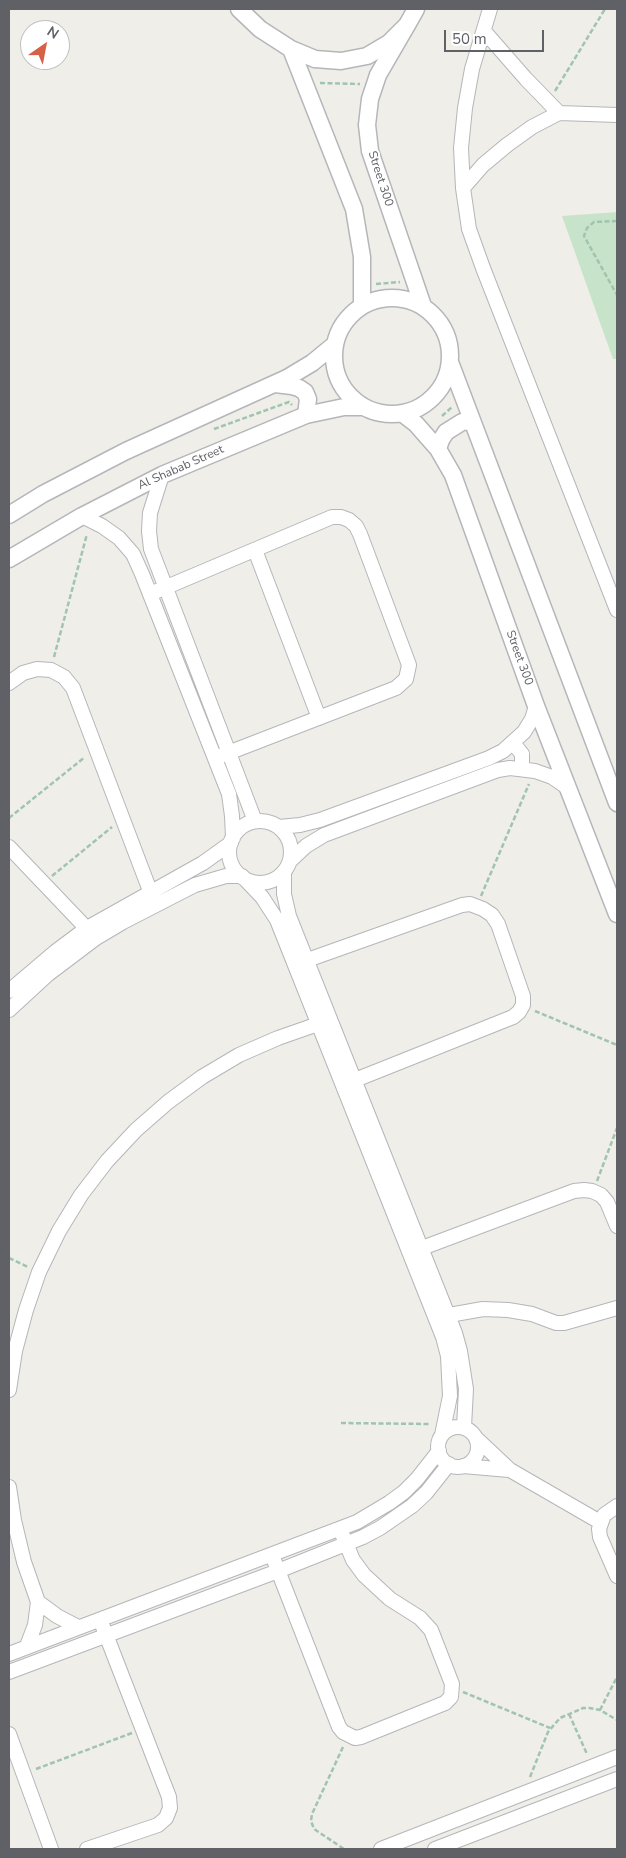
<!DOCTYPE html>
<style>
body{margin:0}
#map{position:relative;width:626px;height:1858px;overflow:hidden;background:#efeee8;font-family:"Nunito Sans",sans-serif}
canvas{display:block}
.frame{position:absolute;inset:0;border:10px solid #5f6166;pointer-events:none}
.north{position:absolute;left:20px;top:20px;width:50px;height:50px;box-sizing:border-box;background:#fff;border:1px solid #bfc0c2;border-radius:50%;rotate:33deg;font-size:14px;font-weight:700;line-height:20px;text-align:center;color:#5f6166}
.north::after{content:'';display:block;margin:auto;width:18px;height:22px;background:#d76146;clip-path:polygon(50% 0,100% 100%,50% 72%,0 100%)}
.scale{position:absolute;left:444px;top:30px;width:100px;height:22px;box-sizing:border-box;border:2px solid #5f6166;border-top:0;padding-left:6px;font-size:15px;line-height:18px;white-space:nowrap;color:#5f6166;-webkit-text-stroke:4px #fff;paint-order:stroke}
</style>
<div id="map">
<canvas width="626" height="1858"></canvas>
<div class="frame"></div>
<div class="north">N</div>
<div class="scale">50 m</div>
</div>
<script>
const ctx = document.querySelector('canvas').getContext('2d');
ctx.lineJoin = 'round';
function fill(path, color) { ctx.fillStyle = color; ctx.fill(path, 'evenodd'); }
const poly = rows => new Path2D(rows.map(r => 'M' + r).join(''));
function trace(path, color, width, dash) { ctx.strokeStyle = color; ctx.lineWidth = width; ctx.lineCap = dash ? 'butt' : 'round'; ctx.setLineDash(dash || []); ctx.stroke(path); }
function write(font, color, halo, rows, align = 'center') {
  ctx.font = font + ' "Nunito Sans",sans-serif'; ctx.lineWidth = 4; ctx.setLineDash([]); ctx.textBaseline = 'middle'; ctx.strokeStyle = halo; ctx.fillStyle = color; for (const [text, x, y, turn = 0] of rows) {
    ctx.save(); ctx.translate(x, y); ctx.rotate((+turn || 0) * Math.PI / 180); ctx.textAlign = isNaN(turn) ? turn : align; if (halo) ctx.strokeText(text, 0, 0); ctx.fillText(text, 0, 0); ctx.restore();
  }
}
fill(poly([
 [617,212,617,359,613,359,562,216]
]), '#c7e4ca');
const minor = poly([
 [490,9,472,69,465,108,461,148,463,188,469,229,483,268,617,610],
 [484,31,526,79,559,113],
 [463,188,483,165,507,145,532,127,559,113,617,115],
 [162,475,150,513,149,531,151,549,255,821],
 [82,516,102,526,119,538,133,554,142,574,229,794,232,816,233,838],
 [255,550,319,718],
 [150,594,332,517,341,517,349,520,356,526,360,534,409,665,406,679,396,688,215,758],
 [9,683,23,673,37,669,51,670,64,677,73,688,155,904],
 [513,743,522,754,522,768],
 '229 852a31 31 0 1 1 62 0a31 31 0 1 1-62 0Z',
 [279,827,300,825,320,820,489,758,503,751,524,732,532,719,536,706],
 [9,847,92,934],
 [290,861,306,846,324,835,498,770,510,768,535,771,552,777,568,788],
 [284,872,284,894,289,916,455,1333,460,1351,466,1389,464,1427],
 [243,877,262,897,277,920,443,1337,448,1356,450,1396,442,1435],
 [299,963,462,905,470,904,483,909,492,915,498,924,523,996,523,1005,519,1012,513,1017,345,1084],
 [9,991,55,952,87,928,203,863,231,843],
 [9,1010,47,975,96,938,123,922,195,885,226,876,242,876],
 [414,1251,574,1191,584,1190,592,1191,601,1195,607,1202,617,1226],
 [438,1317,483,1309,508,1310,532,1314,556,1323,564,1323,617,1308],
 [9,1390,15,1351,26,1310,39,1272,59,1231,81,1195,107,1161,136,1130,168,1102,202,1077,239,1055,278,1038,318,1024],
 '438 1447a20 20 0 1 1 40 0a20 20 0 1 1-40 0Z',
 [476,1438,510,1470,600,1522],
 [463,1466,509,1470],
 [9,1487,14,1520,24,1562,38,1602,35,1625,27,1646],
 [617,1506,604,1515,599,1529,600,1537,617,1576],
 [272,1555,339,1727,343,1732,355,1738,361,1737,445,1703,451,1697,452,1684,431,1630,420,1618,390,1599,364,1575,353,1560,340,1529],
 [38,1602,57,1616,78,1627],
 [9,1654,357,1522,389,1503,404,1492,417,1479,439,1451],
 [9,1672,278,1571,363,1537,380,1528,412,1506,426,1493,449,1464],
 [9,1734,51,1849],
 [87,1849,158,1825,166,1818,170,1808,169,1797,103,1627],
 [381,1849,617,1757],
 [435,1849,617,1779]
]);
const tertiary = poly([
 [239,9,260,29,291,49,315,59,341,61,367,56,389,43,407,25,416,9],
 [407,25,378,75,370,99,367,125,370,151,423,306],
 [291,49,354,209,362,257,362,305],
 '334 356a58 58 0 1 1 116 0a58 58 0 1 1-116 0Z',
 [450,362,617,803],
 [275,384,292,386,299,388,305,392,308,399,306,415],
 [403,414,416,424,438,449,453,475,536,706,617,914],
 [438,449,441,440,446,432,462,422,472,421],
 [9,515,43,494,126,451,287,378,312,363,334,345],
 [9,559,82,516,162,475,306,415,344,407,364,407]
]);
trace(minor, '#b5b6ba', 16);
trace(tertiary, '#b5b6ba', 19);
trace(poly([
 [320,83,360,84],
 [555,91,605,9],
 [617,221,594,222,587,228,584,236,617,295],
 [376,284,400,282],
 [442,416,452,407],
 [214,429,286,403,289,402,292,405],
 [54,657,87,534],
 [9,818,85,757],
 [52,876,112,827],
 [481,896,529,784],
 [535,1011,617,1045],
 [597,1181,617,1128],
 [9,1258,28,1267],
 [341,1423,431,1424],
 [463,1692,550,1728],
 [600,1710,617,1677],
 [569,1714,587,1754],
 [343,1747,312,1814,311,1821,314,1829,344,1849],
 [36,1769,132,1733],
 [530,1777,548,1732,560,1718,583,1708,589,1708,600,1710,617,1720]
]), '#a1c4af', 2.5, [5, 2.5]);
trace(minor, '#fff', 14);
trace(tertiary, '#fff', 16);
write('12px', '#5f6166', '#fff', [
 ["Street 300",380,179,72],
 ["Al Shabab Street",181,468,-24],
 ["Street 300",519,658,70]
]);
</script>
